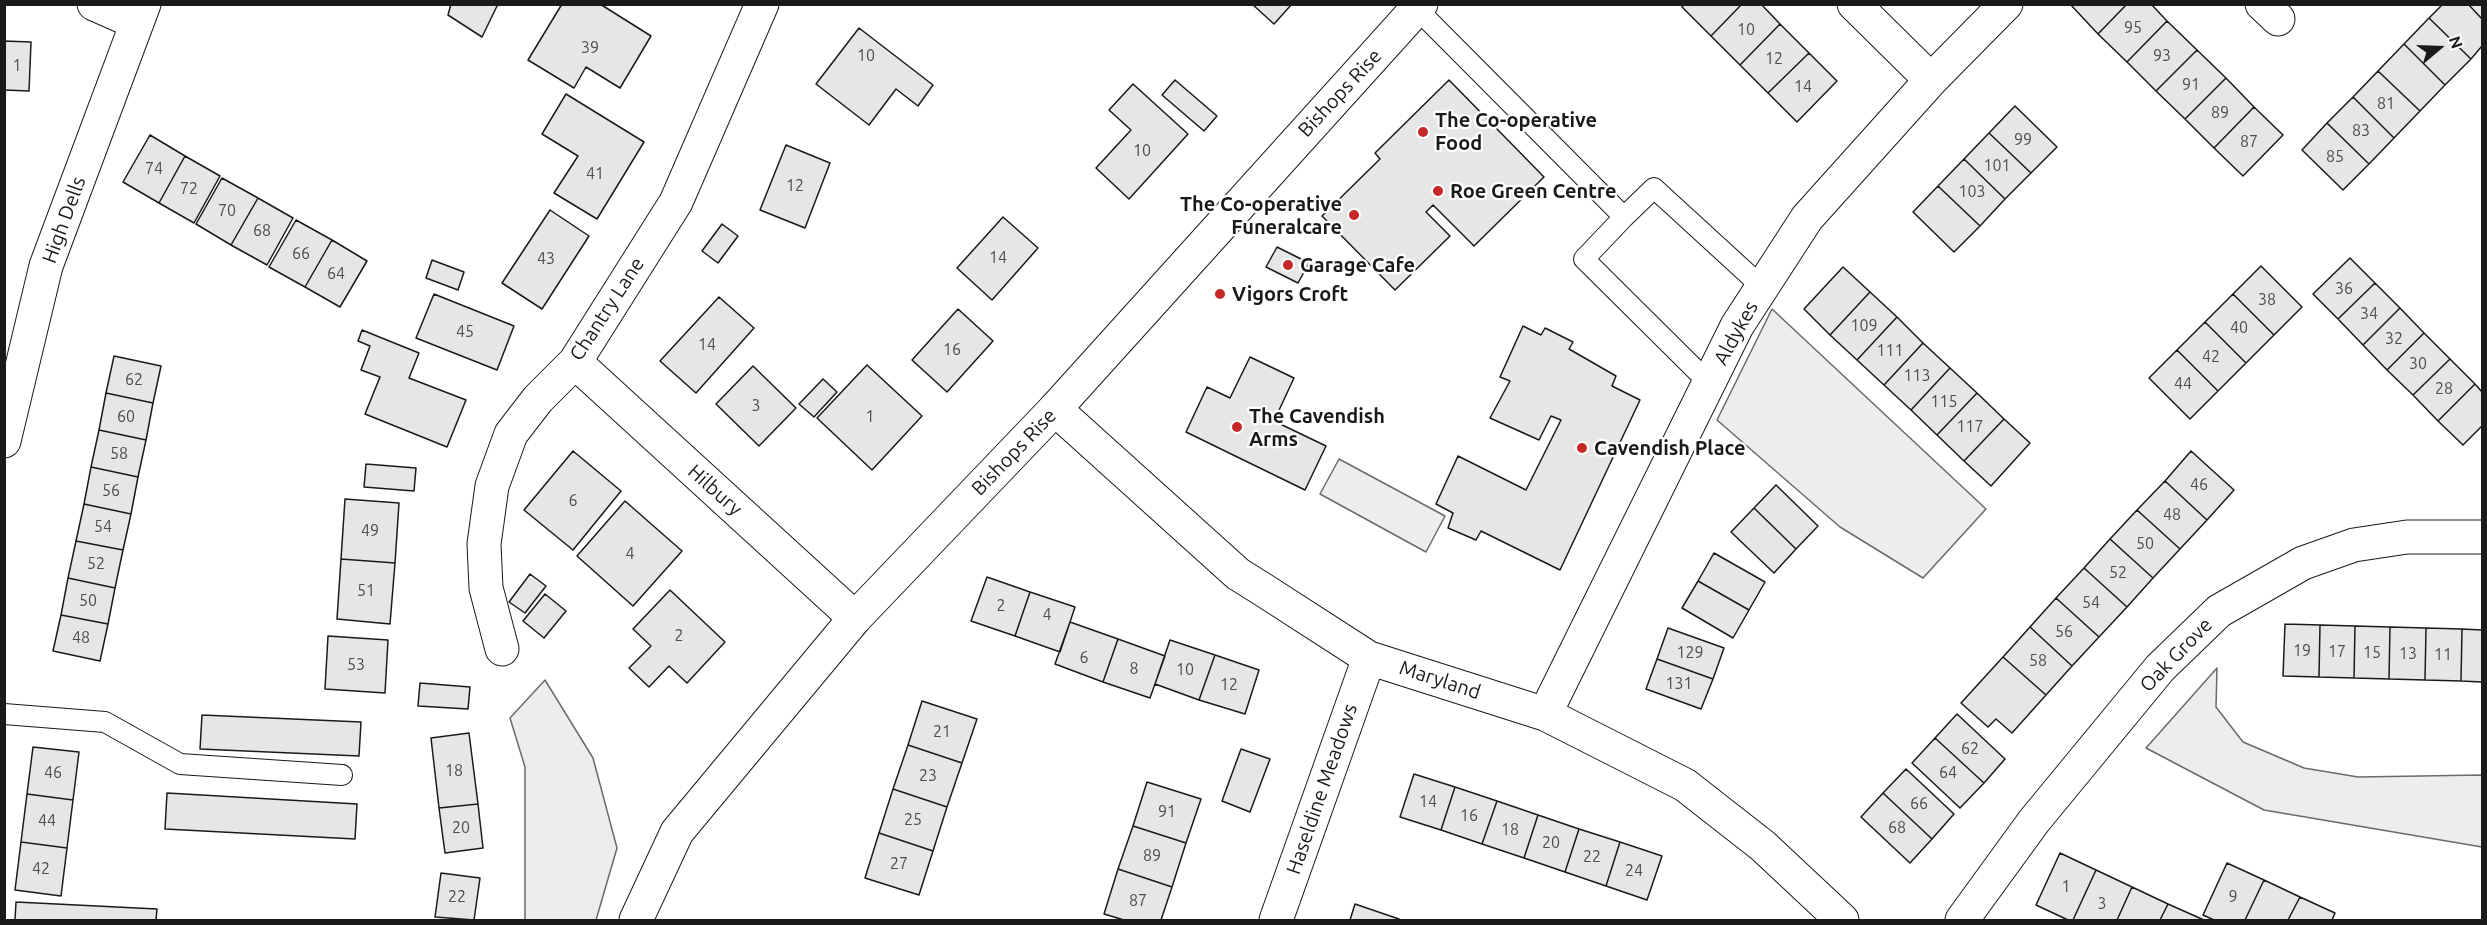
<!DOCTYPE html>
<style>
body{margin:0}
#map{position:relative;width:2487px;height:925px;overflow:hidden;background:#fff;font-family:Ubuntu,sans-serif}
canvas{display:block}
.frame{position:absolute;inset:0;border:6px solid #1a1a1a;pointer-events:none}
.north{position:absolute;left:2409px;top:18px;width:60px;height:60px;-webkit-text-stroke:4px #fff;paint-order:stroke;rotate:71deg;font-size:16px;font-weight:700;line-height:24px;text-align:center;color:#1a1a1a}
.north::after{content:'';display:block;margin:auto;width:21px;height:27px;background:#1a1a1a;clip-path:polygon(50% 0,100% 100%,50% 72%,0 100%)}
</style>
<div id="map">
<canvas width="2487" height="925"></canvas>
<div class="frame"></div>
<div class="north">N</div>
</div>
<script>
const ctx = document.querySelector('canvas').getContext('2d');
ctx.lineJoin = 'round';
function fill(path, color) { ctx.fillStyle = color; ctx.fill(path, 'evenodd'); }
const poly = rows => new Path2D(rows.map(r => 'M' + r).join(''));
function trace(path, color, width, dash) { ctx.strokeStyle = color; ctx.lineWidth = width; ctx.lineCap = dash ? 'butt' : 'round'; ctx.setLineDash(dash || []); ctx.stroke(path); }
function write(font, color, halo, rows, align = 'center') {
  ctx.font = font + ' Ubuntu,sans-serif'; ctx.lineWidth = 4.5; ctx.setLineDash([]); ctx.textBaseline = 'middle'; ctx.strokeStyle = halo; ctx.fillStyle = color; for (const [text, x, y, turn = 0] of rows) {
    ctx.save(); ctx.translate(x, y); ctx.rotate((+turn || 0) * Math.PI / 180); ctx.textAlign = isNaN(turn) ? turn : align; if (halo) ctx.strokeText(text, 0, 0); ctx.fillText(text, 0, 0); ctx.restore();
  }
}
const green = poly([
 [1772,309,1986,509,1923,578,1840,527,1717,420,1772,309],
 [1339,459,1445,516,1426,552,1320,494,1339,459],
 [2217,668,2216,707,2243,742,2304,768,2358,777,2482,775,2482,847,2264,810,2146,748,2217,668],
 [545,680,593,758,617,848,596,920,525,920,525,767,510,718,545,680]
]);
fill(green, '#ededed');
trace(green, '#6a6a6a', 1.5);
const building = poly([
 [451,4,498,4,482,37,448,15,451,4],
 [562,4,600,4,651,36,620,88,586,67,574,88,528,60,562,4],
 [1252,4,1292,4,1274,24,1252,4],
 [1684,4,1742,4,1711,36,1682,7,1684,4],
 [1742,4,1761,4,1780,24,1740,65,1711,36,1742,4],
 [2070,4,2127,4,2098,34,2070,4],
 [2127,4,2151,4,2167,21,2127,62,2098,34,2127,4],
 [2443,4,2468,4,2482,19,2482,46,2471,59,2429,18,2443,4],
 [2468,4,2482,4,2482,19,2468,4],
 [2429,18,2471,59,2445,85,2404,44,2429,18],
 [2167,21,2197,50,2156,91,2127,62,2167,21],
 [1780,24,1809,53,1768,93,1740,65,1780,24],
 [859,28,933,85,918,106,896,89,869,125,816,84,859,28],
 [4,41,31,42,29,91,4,90,4,41],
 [2404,44,2445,85,2420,111,2378,71,2404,44],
 [2197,50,2226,78,2185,119,2156,91,2197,50],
 [1809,53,1837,81,1797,122,1768,93,1809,53],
 [2378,71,2420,111,2394,138,2353,97,2378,71],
 [2226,78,2254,107,2214,148,2185,119,2226,78],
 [1175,80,1217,116,1204,131,1162,95,1175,80],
 [1449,80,1544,177,1474,246,1433,205,1426,212,1450,236,1395,290,1322,216,1380,159,1375,153,1449,80],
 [1133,84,1188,134,1129,199,1096,168,1131,130,1109,110,1133,84],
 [566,94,644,142,597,219,554,193,578,156,542,134,566,94],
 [2353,97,2394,138,2369,164,2327,123,2353,97],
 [2015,106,2057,147,2031,173,1989,133,2015,106],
 [2254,107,2283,135,2243,176,2214,148,2254,107],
 [2327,123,2369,164,2343,190,2302,150,2327,123],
 [1989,133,2031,173,2005,199,1964,159,1989,133],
 [150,135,185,156,159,203,123,182,150,135],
 [786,145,830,163,805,228,760,210,786,145],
 [185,156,220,176,194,223,159,203,185,156],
 [1964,159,2005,199,1980,226,1938,186,1964,159],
 [222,178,258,198,231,245,196,224,222,178],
 [1938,186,1980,226,1954,252,1913,212,1938,186],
 [258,198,293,218,267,265,231,245,258,198],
 [550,210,589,236,542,309,502,283,550,210],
 [1003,217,1038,248,992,300,957,268,1003,217],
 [296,220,332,240,305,287,269,267,296,220],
 [722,224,738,236,718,263,702,251,722,224],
 [332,240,367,261,340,307,305,287,332,240],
 [1277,247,1309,263,1298,283,1266,267,1277,247],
 [2350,258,2375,283,2338,319,2313,294,2350,258],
 [432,260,464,272,458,290,426,278,432,260],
 [2261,266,2302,307,2274,335,2233,294,2261,266],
 [1843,267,1870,292,1830,335,1804,309,1843,267],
 [2375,283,2400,308,2363,345,2338,319,2375,283],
 [1870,292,1897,317,1857,360,1830,335,1870,292],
 [434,294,514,326,497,370,416,338,434,294],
 [2233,294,2274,335,2246,363,2205,322,2233,294],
 [719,297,754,328,696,393,660,361,719,297],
 [2400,308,2424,333,2387,370,2363,345,2400,308],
 [958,309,993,341,947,392,912,360,958,309],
 [1897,317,1923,343,1884,385,1857,360,1897,317],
 [2205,322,2246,363,2218,391,2177,350,2205,322],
 [1523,326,1541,335,1545,328,1573,342,1569,349,1616,376,1612,386,1640,400,1560,570,1481,531,1476,540,1448,528,1453,513,1436,504,1458,456,1526,490,1561,420,1551,416,1539,440,1490,418,1510,381,1500,377,1523,326],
 [362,330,419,353,409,378,466,400,447,447,365,414,380,377,361,370,370,346,358,341,362,330],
 [2424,333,2450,359,2413,395,2387,370,2424,333],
 [1923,343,1950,368,1911,410,1884,385,1923,343],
 [2177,350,2218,391,2190,419,2149,378,2177,350],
 [114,356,161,366,153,403,106,393,114,356],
 [1250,357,1294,378,1274,421,1326,446,1305,490,1186,432,1207,387,1230,398,1250,357],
 [2450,359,2475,384,2438,421,2413,395,2450,359],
 [867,365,922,416,872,470,817,418,867,365],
 [753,366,796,408,759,446,716,404,753,366],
 [1950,368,1977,393,1937,435,1911,410,1950,368],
 [823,379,837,392,814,417,799,404,823,379],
 [2475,384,2482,392,2482,426,2463,445,2438,421,2475,384],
 [106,393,153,403,146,440,99,430,106,393],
 [1977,393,2004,419,1964,461,1937,435,1977,393],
 [2004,419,2030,443,1991,486,1964,461,2004,419],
 [99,430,146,440,138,477,91,467,99,430],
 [573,451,621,491,573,550,524,510,573,451],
 [2191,451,2234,490,2207,520,2165,481,2191,451],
 [366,464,416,468,414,491,364,487,366,464],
 [91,467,138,477,131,514,84,504,91,467],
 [2165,481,2207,520,2180,549,2137,510,2165,481],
 [1776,485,1818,526,1796,549,1754,508,1776,485],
 [345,499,399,503,395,563,341,559,345,499],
 [625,501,682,551,633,606,577,556,625,501],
 [84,504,131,514,123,550,76,541,84,504],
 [1754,508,1796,549,1774,573,1731,532,1754,508],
 [2137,510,2180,549,2153,578,2110,539,2137,510],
 [2110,539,2153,578,2127,607,2084,568,2110,539],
 [76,541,123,550,115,588,68,578,76,541],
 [1714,553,1765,582,1749,610,1698,581,1714,553],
 [341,559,395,563,390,624,337,619,341,559],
 [2084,568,2127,607,2099,637,2056,598,2084,568],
 [530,574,546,586,525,613,509,602,530,574],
 [987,577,1030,592,1015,636,971,621,987,577],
 [68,578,115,588,108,624,61,615,68,578],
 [1698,581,1749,610,1733,638,1682,608,1698,581],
 [670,590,725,642,687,683,669,666,649,687,629,668,651,646,633,629,670,590],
 [1030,592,1075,607,1060,652,1015,636,1030,592],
 [545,594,566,611,544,638,523,621,545,594],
 [2056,598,2099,637,2072,666,2030,627,2056,598],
 [61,615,108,624,100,661,53,651,61,615],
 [1070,622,1118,639,1103,682,1055,664,1070,622],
 [2285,624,2320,625,2319,677,2283,676,2285,624],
 [2320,625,2355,626,2354,678,2319,677,2320,625],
 [2355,626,2390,627,2389,679,2354,678,2355,626],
 [2030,627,2072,666,2046,695,2003,657,2030,627],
 [2390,627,2426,628,2425,680,2389,679,2390,627],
 [1668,628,1724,648,1713,679,1657,659,1668,628],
 [2426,628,2462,629,2461,681,2425,680,2426,628],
 [2462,629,2482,630,2482,682,2461,681,2462,629],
 [328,636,388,640,385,693,325,689,328,636],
 [1118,639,1165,656,1150,698,1103,682,1118,639],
 [1170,640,1215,655,1199,700,1155,684,1170,640],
 [1215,655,1259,670,1245,714,1199,700,1215,655],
 [2003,657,2046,695,2012,733,1996,719,1988,727,1961,703,2003,657],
 [1657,659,1713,679,1701,709,1646,689,1657,659],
 [420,683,470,687,468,709,418,706,420,683],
 [922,701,977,719,962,763,908,745,922,701],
 [1957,714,2005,759,1984,783,1935,738,1957,714],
 [202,715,361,722,359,756,200,749,202,715],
 [469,733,478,804,439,808,431,738,469,733],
 [1935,738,1984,783,1960,808,1912,763,1935,738],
 [908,745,962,763,947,807,893,789,908,745],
 [33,747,79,752,73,800,27,794,33,747],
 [1241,749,1270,759,1250,812,1222,801,1241,749],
 [1906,769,1954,814,1932,839,1883,793,1906,769],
 [1414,774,1455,787,1441,830,1400,817,1414,774],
 [1147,782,1201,799,1186,843,1133,826,1147,782],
 [1455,787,1497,801,1482,844,1441,830,1455,787],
 [893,789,947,807,933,851,879,833,893,789],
 [167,793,357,804,355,839,165,829,167,793],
 [1883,793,1932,839,1910,863,1861,817,1883,793],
 [27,794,73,800,67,848,21,842,27,794],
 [1497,801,1538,815,1524,858,1482,844,1497,801],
 [478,804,483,848,445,853,439,808,478,804],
 [1538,815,1579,829,1565,872,1524,858,1538,815],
 [1133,826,1186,843,1172,887,1118,869,1133,826],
 [1579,829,1620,842,1606,886,1565,872,1579,829],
 [879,833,933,851,919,895,865,878,879,833],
 [21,842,67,848,61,896,15,890,21,842],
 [1620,842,1662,856,1647,900,1606,886,1620,842],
 [2060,853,2096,870,2073,920,2068,920,2036,905,2060,853],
 [2227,863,2264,880,2245,920,2214,920,2203,915,2227,863],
 [1118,869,1172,887,1161,920,1124,920,1104,914,1118,869],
 [2096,870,2132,887,2117,920,2073,920,2096,870],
 [441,873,480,878,474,920,435,917,441,873],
 [2264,880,2300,897,2288,920,2245,920,2264,880],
 [2132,887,2168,904,2160,920,2117,920,2132,887],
 [2300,897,2335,913,2332,920,2288,920,2300,897],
 [16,902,157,909,156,920,15,920,16,902],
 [1355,904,1399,919,1398,920,1350,920,1355,904],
 [2168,904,2204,920,2160,920,2168,904]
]);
fill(building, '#e6e6e6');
trace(building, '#1a1a1a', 1.5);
const service = poly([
 [1417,9,1624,217,1654,188,1762,287],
 [1624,217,1584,259,1709,383],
 [4,714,105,722,180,764,342,775]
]);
const minor = poly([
 [94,4,137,23],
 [1854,4,1931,80],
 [2262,4,2278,19],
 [575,362,855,618],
 [1055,409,1238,574,1262,589,1369,658,1545,714,1685,785,1763,846,1842,920],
 [4,441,46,266,144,4],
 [502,649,486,588,484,544,492,486,511,434,538,399,575,362,676,202,762,4],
 [1545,714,1737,326,1807,218,1931,80,2006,4],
 [1276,920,1369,658],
 [1962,920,2034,821,2160,668,2219,611,2303,563,2354,545,2407,537,2482,537]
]);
const tertiary = poly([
 [636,920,677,832,855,618,1055,409,1421,4]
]);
trace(service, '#1a1a1a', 22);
trace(minor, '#1a1a1a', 35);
trace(tertiary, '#1a1a1a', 35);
trace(service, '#fff', 20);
trace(minor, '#fff', 33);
trace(tertiary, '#fff', 33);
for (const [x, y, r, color] of [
 [1423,132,6,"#c62828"],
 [1438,191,6,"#c62828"],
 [1354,215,6,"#c62828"],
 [1288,265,6,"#c62828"],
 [1220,294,6,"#c62828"],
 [1237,427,6,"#c62828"],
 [1582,448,6,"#c62828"]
]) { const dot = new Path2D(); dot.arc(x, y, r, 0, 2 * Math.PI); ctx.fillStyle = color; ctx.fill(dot); trace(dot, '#fff', 2); }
write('16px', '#4d4d4d', null, [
 ["95",2133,28],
 ["10",1746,30],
 ["39",590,48],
 ["10",866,56],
 ["93",2162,56],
 ["12",1774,59],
 ["1",17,66],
 ["91",2191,85],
 ["14",1803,87],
 ["81",2386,104],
 ["89",2220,113],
 ["83",2361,131],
 ["99",2023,140],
 ["87",2249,142],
 ["10",1142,151],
 ["85",2335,157],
 ["101",1997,166],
 ["74",154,169],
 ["41",595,174],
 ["12",795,186],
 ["72",189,189],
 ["103",1972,192],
 ["70",227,211],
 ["68",262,231],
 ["66",301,254],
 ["14",998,258],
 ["43",546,259],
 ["64",336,274],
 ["36",2344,289],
 ["38",2267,300],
 ["34",2369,314],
 ["109",1864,326],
 ["40",2239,328],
 ["45",465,332],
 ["32",2394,339],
 ["14",707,345],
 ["16",952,350],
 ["111",1890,351],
 ["42",2211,357],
 ["30",2418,364],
 ["113",1917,376],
 ["62",134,380],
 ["44",2183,384],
 ["28",2444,389],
 ["115",1944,402],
 ["3",756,406],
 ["60",126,417],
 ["1",870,417],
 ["117",1970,427],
 ["58",119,454],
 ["46",2199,485],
 ["56",111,491],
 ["6",573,501],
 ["48",2172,515],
 ["54",103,527],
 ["49",370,531],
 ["50",2145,544],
 ["4",630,554],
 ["52",96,564],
 ["52",2118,573],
 ["51",366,591],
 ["50",88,601],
 ["54",2091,603],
 ["2",1001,606],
 ["4",1047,615],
 ["56",2064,632],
 ["2",679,636],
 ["48",81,638],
 ["19",2302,651],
 ["17",2337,652],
 ["129",1690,653],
 ["15",2372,653],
 ["13",2408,654],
 ["11",2443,655],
 ["6",1084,658],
 ["58",2038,661],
 ["53",356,665],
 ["8",1134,669],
 ["10",1185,670],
 ["131",1679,684],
 ["12",1229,685],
 ["21",942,732],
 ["62",1970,749],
 ["18",454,771],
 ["46",53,773],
 ["64",1948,773],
 ["23",928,776],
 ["14",1428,802],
 ["66",1919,804],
 ["91",1167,812],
 ["16",1469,816],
 ["25",913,820],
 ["44",47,821],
 ["20",461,828],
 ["68",1897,828],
 ["18",1510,830],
 ["20",1551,843],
 ["89",1152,856],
 ["22",1592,857],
 ["27",899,864],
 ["42",41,869],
 ["24",1634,871],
 ["1",2066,887],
 ["22",457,897],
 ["9",2233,897],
 ["87",1138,901],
 ["3",2102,904]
]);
write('20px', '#1a1a1a', '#fff', [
 ["Bishops Rise",1340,93,-47],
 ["High Dells",64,220,-70],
 ["Chantry Lane",607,309,-57],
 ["Aldykes",1736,333,-61],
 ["Bishops Rise",1014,452,-46],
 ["Hilbury",715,490,42],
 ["Oak Grove",2176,655,-46],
 ["Maryland",1440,680,18],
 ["Haseldine Meadows",1322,789,-71]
]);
write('bold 20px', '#1a1a1a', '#fff', [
 ["The Co-operative",1435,120],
 ["Food",1435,143],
 ["Roe Green Centre",1450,191],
 ["The Co-operative",1342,204,"right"],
 ["Funeralcare",1342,227,"right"],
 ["Garage Cafe",1300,265],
 ["Vigors Croft",1232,294],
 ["The Cavendish",1249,416],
 ["Arms",1249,439],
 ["Cavendish Place",1594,448]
], 'left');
</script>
